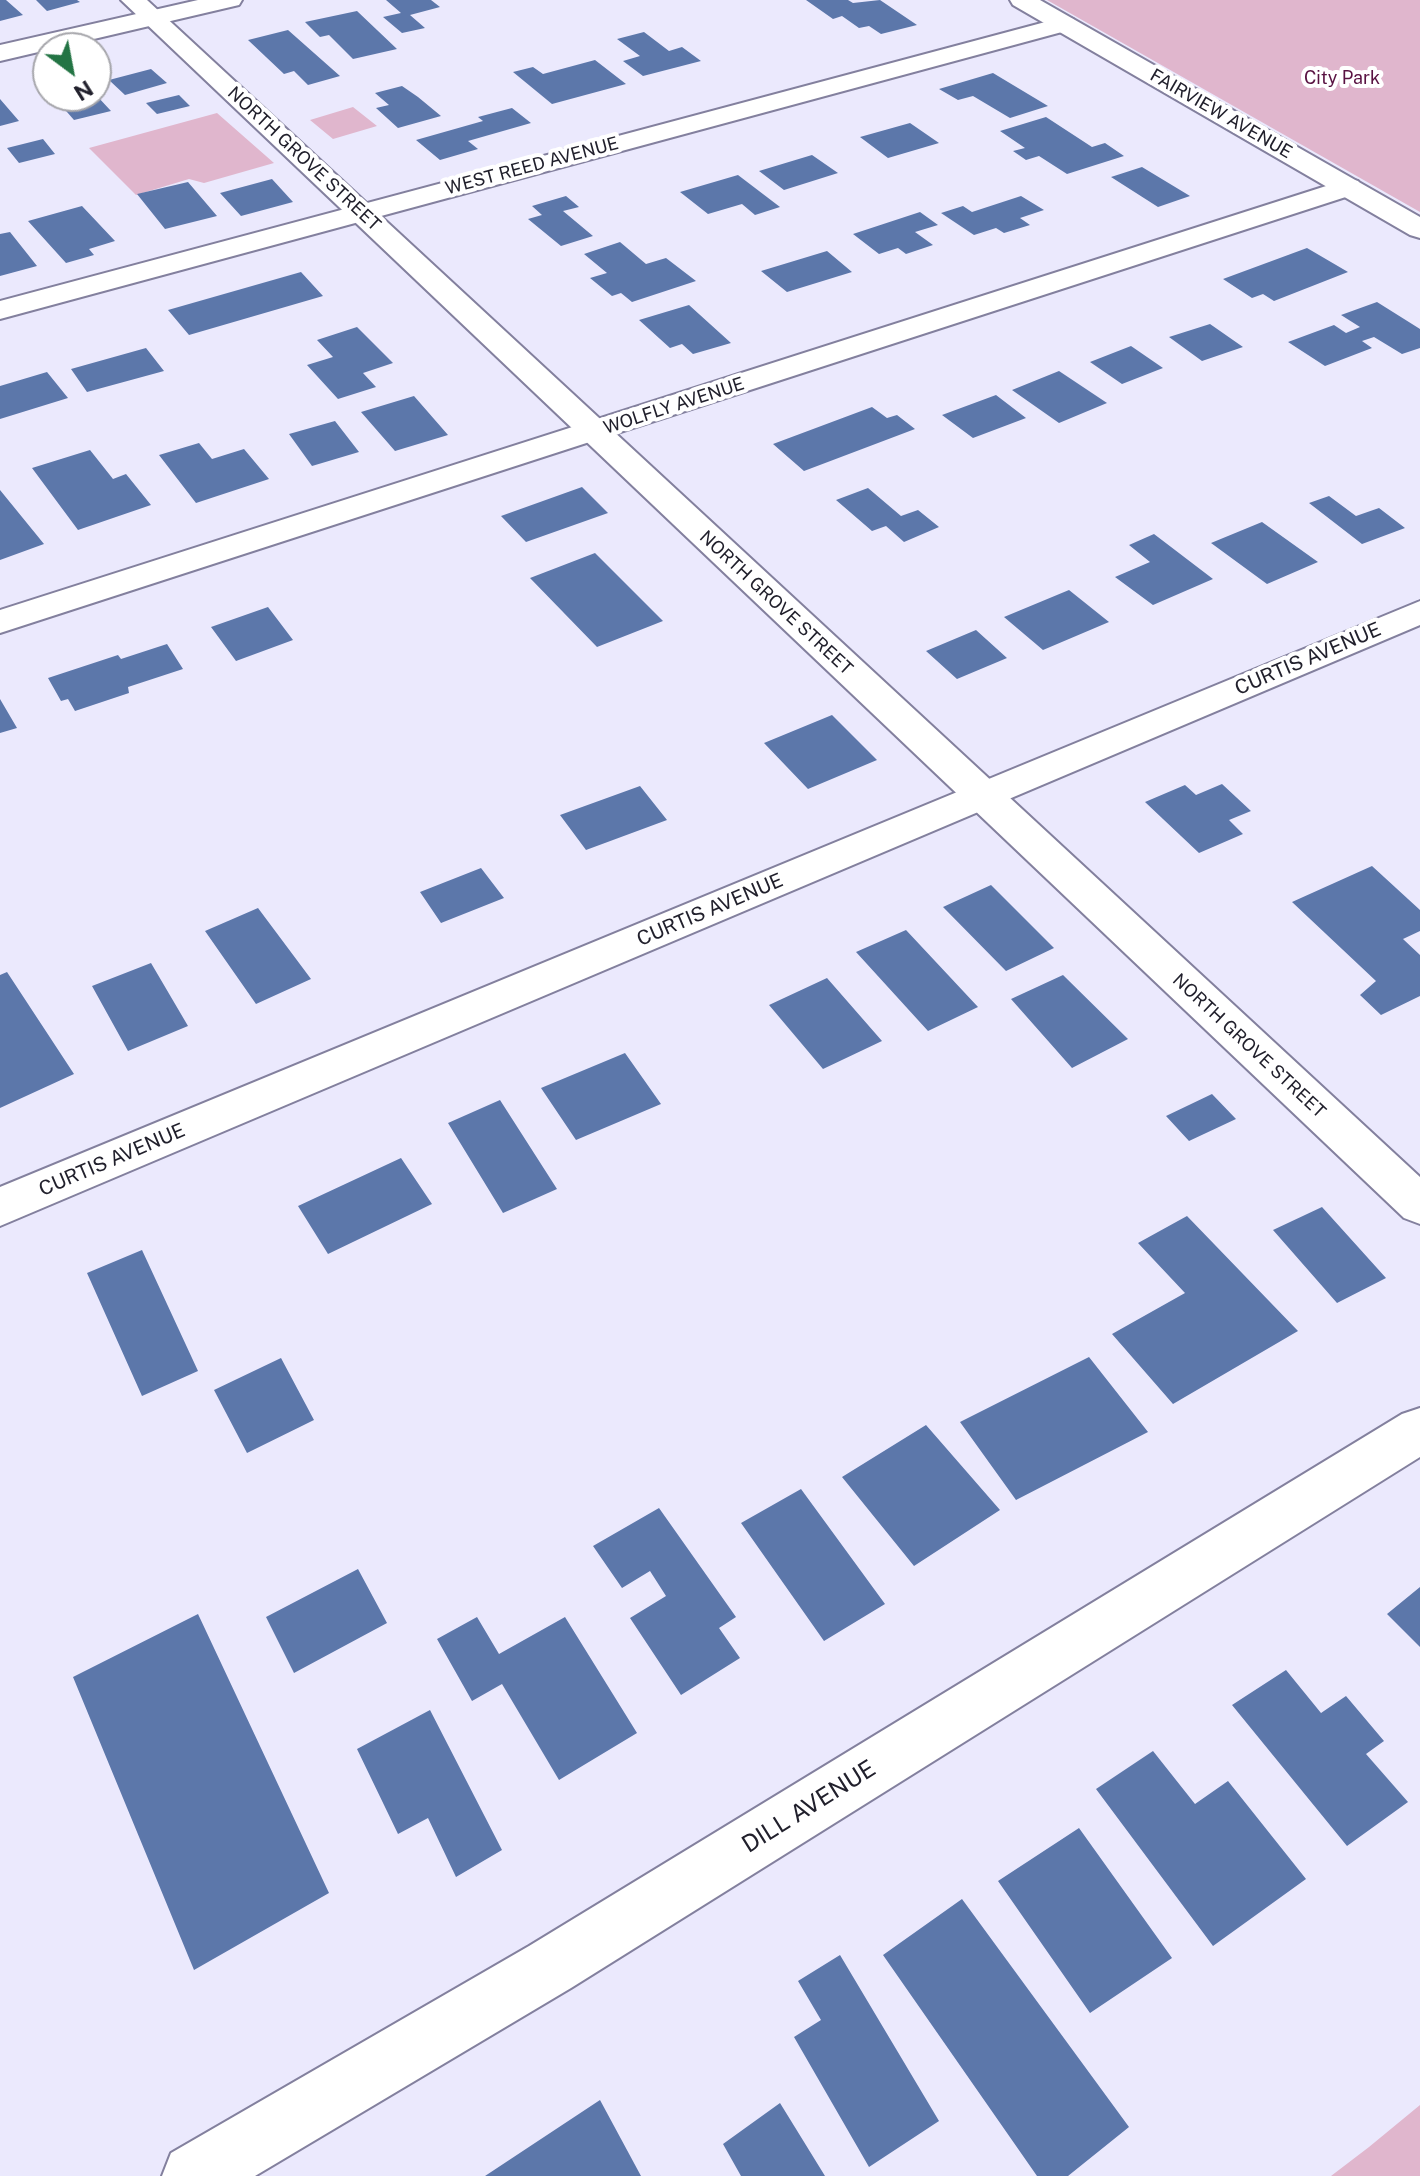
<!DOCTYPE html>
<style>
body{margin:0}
#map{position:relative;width:1420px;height:2176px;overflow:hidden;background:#ebe9fd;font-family:"Public Sans",sans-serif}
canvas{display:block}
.north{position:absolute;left:32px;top:32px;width:80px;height:80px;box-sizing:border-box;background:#fff;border:2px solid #a6a6ab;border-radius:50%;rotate:148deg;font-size:22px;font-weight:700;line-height:32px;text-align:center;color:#21202c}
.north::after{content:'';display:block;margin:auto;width:28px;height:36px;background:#237444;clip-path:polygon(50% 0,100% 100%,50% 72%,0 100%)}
</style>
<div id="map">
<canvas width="1420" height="2176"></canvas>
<div class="north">N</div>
</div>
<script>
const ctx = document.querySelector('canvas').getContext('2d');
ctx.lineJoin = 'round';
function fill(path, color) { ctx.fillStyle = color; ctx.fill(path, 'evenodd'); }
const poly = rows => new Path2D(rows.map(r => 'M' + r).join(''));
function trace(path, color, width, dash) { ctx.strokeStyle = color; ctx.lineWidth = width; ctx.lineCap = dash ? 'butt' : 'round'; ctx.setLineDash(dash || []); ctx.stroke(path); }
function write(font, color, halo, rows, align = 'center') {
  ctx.font = font + ' "Public Sans",sans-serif'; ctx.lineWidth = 8; ctx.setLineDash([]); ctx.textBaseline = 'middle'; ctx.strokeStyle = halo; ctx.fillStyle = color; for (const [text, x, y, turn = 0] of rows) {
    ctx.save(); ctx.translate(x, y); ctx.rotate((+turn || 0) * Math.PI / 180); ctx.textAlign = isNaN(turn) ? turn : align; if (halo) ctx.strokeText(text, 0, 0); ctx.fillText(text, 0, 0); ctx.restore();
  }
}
fill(poly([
 [1047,0,1420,0,1420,212],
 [353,107,377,126,333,139,310,120],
 [217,113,274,163,204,183,189,179,136,195,89,148],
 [1420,2105,1420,2176,1331,2176,1369,2147]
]), '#e0b6cd');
fill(poly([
 [0,0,6,0,23,15,0,21],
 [36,0,77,0,80,2,47,11],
 [386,0,431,0,440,7,410,15,425,28,402,33,383,17,401,13],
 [806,0,848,0,853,3,880,0,917,25,881,34,869,26,859,28,842,16,833,19],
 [357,11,397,49,353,59,329,35,320,37,305,22],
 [288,30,340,76,308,85,294,71,284,74,248,40],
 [644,32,669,51,682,47,701,61,643,76,623,61,640,56,617,39],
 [595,60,626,84,552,104,513,72,533,67,543,74],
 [151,69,167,83,125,95,109,80],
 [993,73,1048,106,1010,118,973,96,958,100,939,89],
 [402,86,418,97,441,116,398,128,376,108,389,105,375,93],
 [179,95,190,106,157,114,146,103],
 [91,96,97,96,111,111,74,120,60,104],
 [0,99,19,121,0,126],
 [512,108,531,123,468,141,478,149,440,160,416,140,483,121,478,117],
 [1046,117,1092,147,1105,143,1124,156,1067,174,1039,156,1026,160,1013,151,1025,148,1000,131],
 [910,123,939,143,888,158,860,137],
 [43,139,55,154,19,163,7,148],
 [812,155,838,173,784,190,759,171],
 [1142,167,1190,196,1158,207,1111,177],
 [738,175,780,207,755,215,742,204,708,214,680,192],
 [272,179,293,202,241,216,220,193],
 [188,182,217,216,165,229,137,194],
 [566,196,579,207,563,211,593,236,561,246,528,219,542,215,532,206],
 [1021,196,1044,210,1020,218,1030,225,1004,233,996,228,974,235,941,213,963,206,972,212],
 [82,206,115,241,89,249,94,255,66,263,28,221],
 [920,212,938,225,915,232,933,245,906,254,898,248,879,254,853,234],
 [10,232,37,266,0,276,0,234],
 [620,242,646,264,666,258,696,281,632,302,621,293,612,296,590,278,607,273,584,254],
 [1307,248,1348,272,1274,301,1263,294,1252,298,1223,279],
 [827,251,852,272,787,292,761,271],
 [301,272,323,296,189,335,168,310],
 [1377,302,1420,329,1420,348,1402,354,1374,337,1362,341,1372,348,1325,366,1288,342,1334,325,1346,333,1360,327,1341,315],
 [689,305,731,343,693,354,682,344,670,348,639,320],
 [1210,324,1243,347,1202,361,1169,337],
 [357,327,393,363,363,373,376,387,338,399,307,365,333,357,317,340],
 [1131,346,1163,368,1122,384,1090,362],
 [146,348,164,371,87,392,71,369],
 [1059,371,1107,403,1059,423,1012,390],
 [47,372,68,398,0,419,0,386],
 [996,395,1026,418,973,438,942,415],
 [414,396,448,435,395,451,361,412],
 [872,407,887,418,897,415,915,429,804,471,773,444],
 [335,421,359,452,312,466,289,434],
 [199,443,212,459,244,449,269,479,196,503,159,455],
 [90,450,113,479,126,474,151,505,78,530,32,468],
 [582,487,608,513,526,542,501,516],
 [868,488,901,516,918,510,939,527,904,542,886,526,872,531,836,500],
 [0,490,44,544,0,560],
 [1329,496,1356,516,1379,508,1405,528,1362,544,1309,503],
 [1262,522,1318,562,1267,584,1211,543],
 [1154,534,1213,579,1153,605,1115,577,1150,562,1129,545],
 [595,553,663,621,597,647,530,578],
 [1069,590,1109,622,1043,650,1004,617],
 [268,607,293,640,236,661,211,627],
 [976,630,1007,658,957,679,926,651],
 [167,644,183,669,128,687,129,693,75,711,68,699,61,701,48,678,118,655,121,659],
 [0,699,17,728,0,733],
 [832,715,877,760,808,789,764,743],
 [1222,784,1251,811,1229,820,1243,834,1199,853,1145,802,1185,785,1196,795],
 [640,786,667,820,586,850,560,815],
 [1372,866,1420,910,1420,931,1403,939,1420,955,1420,996,1381,1015,1360,995,1376,981,1292,902],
 [481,868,504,898,441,923,420,892],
 [991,885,1054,948,1006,971,943,907],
 [258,908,311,979,256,1004,205,931],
 [906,930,978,1007,928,1031,856,952],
 [151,963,188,1026,128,1051,92,986],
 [7,972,74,1074,0,1108,0,975],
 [1063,975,1128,1039,1072,1068,1011,999],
 [827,978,882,1041,823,1069,769,1005],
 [625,1053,661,1104,576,1140,541,1088],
 [1212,1094,1236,1119,1189,1141,1166,1116],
 [500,1100,557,1189,503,1213,448,1123],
 [401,1158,432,1204,328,1254,298,1206],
 [1322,1207,1386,1278,1337,1303,1273,1230],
 [1187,1216,1298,1331,1173,1404,1112,1334,1185,1293,1138,1243],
 [142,1250,198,1371,142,1396,87,1273],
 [1089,1357,1148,1432,1016,1500,960,1422],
 [281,1358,314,1420,247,1453,214,1390],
 [926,1425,1000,1510,914,1566,842,1477],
 [801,1489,885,1604,824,1641,741,1523],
 [659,1508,736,1617,719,1628,740,1658,681,1695,630,1618,666,1596,650,1571,622,1588,593,1546],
 [358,1569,387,1623,294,1673,266,1617],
 [1420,1587,1420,1647,1387,1614],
 [198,1614,329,1893,194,1970,73,1677],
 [477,1617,499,1654,565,1617,637,1733,559,1780,502,1684,472,1701,437,1639],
 [1286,1670,1321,1713,1346,1696,1384,1741,1366,1754,1408,1802,1347,1846,1232,1705],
 [430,1710,502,1850,456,1877,428,1818,398,1834,357,1749],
 [1153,1751,1195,1804,1228,1781,1306,1879,1213,1946,1096,1789],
 [1079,1828,1172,1958,1090,2013,998,1881],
 [962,1899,1129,2127,1068,2176,1037,2176,883,1955],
 [840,1955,939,2121,869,2167,794,2037,821,2020,798,1981],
 [600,2100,641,2176,485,2176],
 [780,2103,825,2176,741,2176,723,2144]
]), '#5c77aa');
const minor = poly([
 [198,0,242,0,239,5,0,61,0,45,198,0],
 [1064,17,1073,19,1076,24,1073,29,0,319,0,301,1064,17],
 [1348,179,1358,181,1362,187,1358,193,0,633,0,610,1348,179],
 [1420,601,1420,625,0,1226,0,1187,1420,601],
 [1420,1408,1420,1457,571,1988,255,2176,162,2176,171,2153,529,1946,1402,1414,1420,1408]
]);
const tertiary = poly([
 [121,0,147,0,1420,1177,1420,1224,1404,1218,121,0],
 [1010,0,1040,0,1420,217,1420,238,1410,235,1013,5,1010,0]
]);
trace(minor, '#83809e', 4);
trace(tertiary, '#83809e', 4);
fill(minor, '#fff');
fill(tertiary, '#fff');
write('18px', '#591242', '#fff', [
 ["City Park",1342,78]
]);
write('18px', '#21202c', '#fff', [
 ["FAIRVIEW AVENUE",1221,114,30],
 ["NORTH GROVE STREET",304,159,43],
 ["WEST REED AVENUE",532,166,-15],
 ["WOLFLY AVENUE",674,406,-18],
 ["NORTH GROVE STREET",776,603,43],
 ["NORTH GROVE STREET",1249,1046,43]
]);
write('20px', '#21202c', '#fff', [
 ["CURTIS AVENUE",1308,659,-23],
 ["CURTIS AVENUE",710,910,-23],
 ["CURTIS AVENUE",112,1160,-23]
]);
write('24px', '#21202c', '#fff', [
 ["DILL AVENUE",809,1807,-32]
]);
</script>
